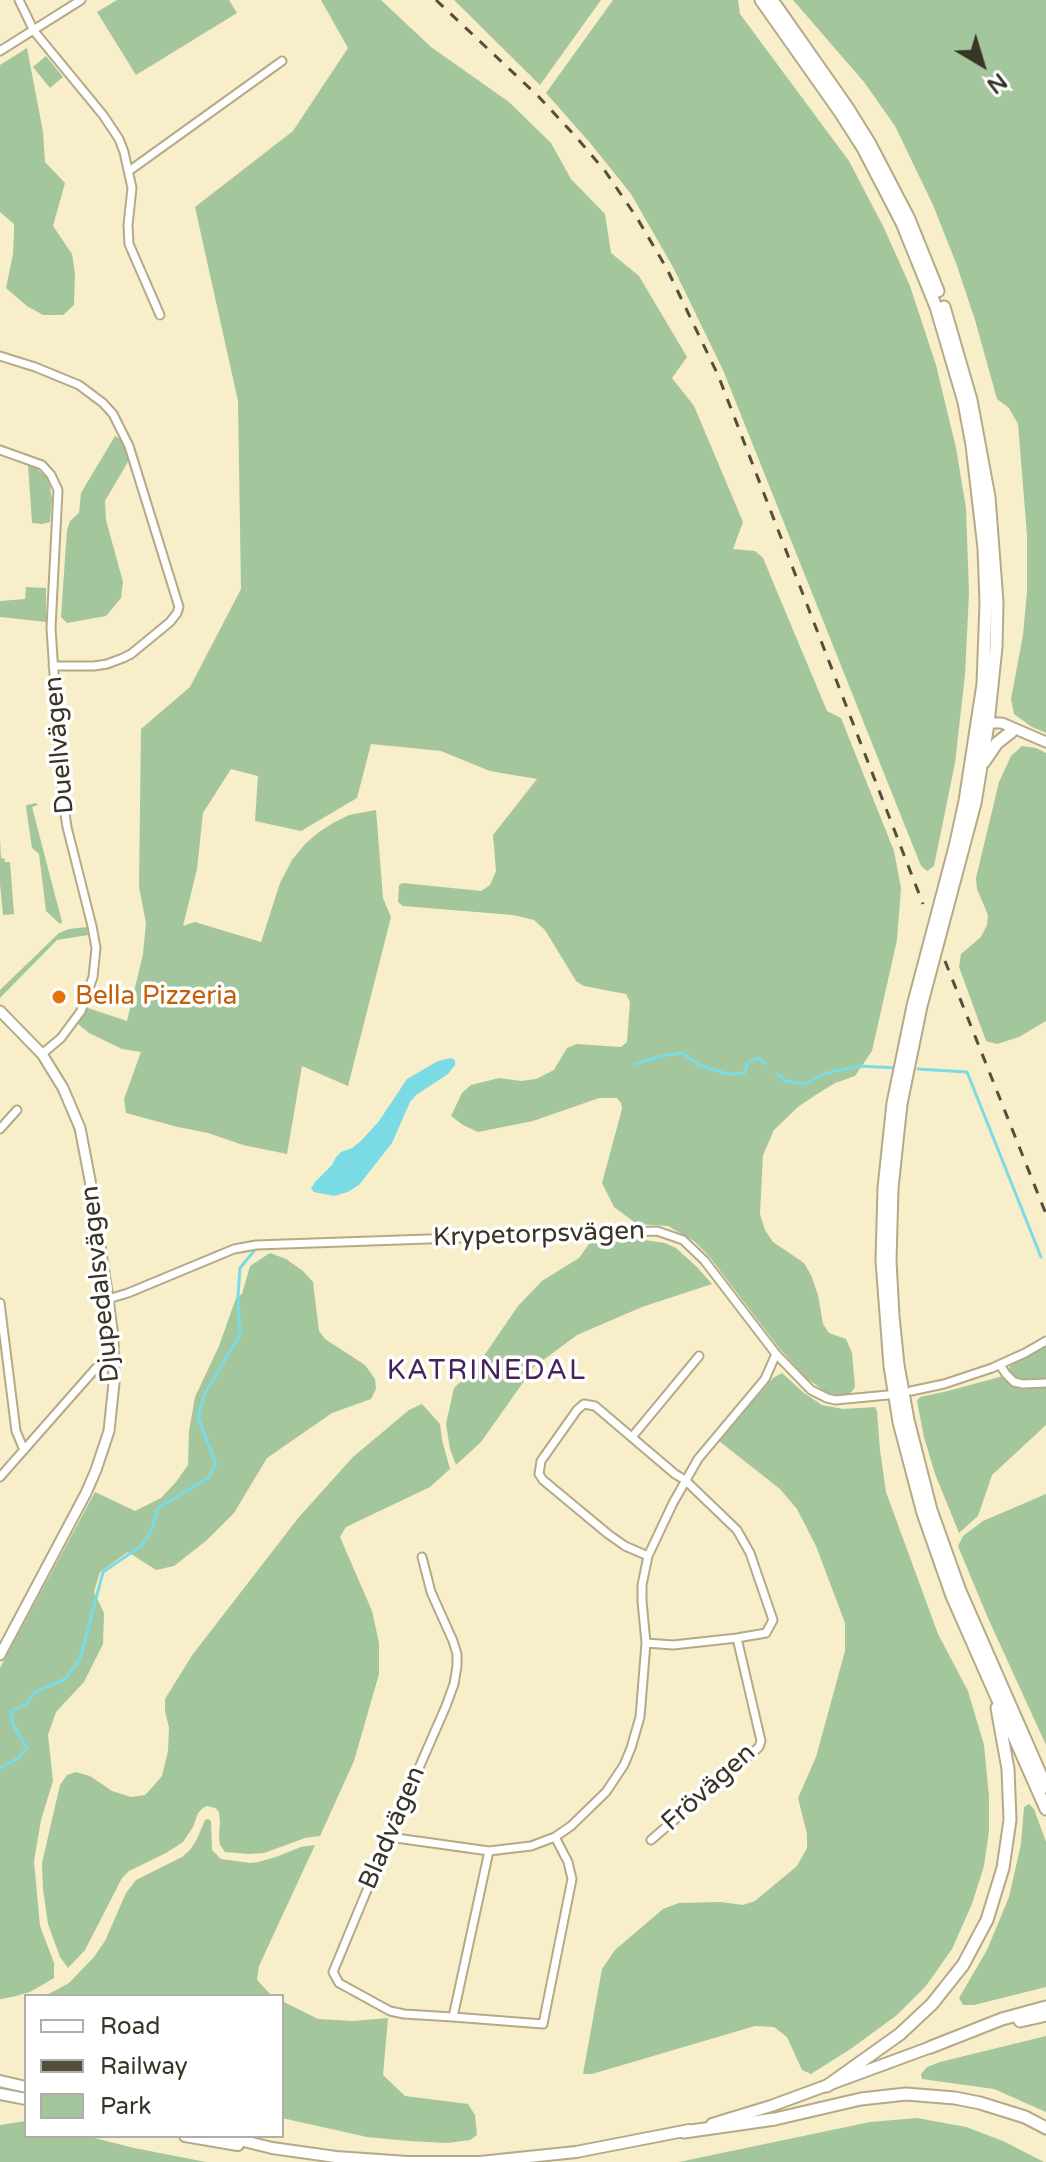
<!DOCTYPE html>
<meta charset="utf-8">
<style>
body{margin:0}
#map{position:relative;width:1046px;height:2162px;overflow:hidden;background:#f8eec9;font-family:"Varela Round",sans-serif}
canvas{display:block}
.legend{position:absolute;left:24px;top:1994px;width:260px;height:144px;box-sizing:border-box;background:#fff;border:2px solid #afaea8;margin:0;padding:10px 14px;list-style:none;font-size:24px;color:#383426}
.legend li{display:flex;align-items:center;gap:16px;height:40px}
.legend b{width:40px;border:2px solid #afaea8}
.north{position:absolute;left:942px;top:24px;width:80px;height:80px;-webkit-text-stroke:6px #fff;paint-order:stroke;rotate:142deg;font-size:22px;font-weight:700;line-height:32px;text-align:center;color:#383426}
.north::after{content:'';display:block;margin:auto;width:28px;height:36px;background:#383426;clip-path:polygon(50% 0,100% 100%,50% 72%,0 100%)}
</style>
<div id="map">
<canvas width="1046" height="2162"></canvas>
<ul class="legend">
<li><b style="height:10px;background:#fff"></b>Road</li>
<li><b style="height:10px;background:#534e3d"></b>Railway</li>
<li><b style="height:22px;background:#a3c69c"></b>Park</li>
</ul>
<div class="north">N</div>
</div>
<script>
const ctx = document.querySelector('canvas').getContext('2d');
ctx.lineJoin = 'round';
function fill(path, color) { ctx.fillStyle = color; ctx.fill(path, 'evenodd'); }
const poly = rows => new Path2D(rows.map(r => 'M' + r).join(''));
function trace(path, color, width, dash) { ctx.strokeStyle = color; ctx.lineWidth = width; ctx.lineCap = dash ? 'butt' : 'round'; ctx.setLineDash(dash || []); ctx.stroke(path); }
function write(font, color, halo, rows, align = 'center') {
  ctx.font = font + ' "Varela Round",sans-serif'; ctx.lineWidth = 7; ctx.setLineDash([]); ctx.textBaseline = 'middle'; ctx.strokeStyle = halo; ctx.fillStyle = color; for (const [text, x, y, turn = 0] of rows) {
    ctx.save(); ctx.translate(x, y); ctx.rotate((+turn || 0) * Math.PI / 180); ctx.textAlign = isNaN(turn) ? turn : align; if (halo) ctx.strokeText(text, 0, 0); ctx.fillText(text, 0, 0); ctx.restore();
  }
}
fill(poly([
 [117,0,229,0,237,13,136,75,97,12],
 [321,0,381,0,431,47,509,102,551,143,571,179,605,214,611,253,639,276,687,357,672,378,694,406,743,522,733,549,755,551,763,558,827,711,841,718,894,851,901,888,897,940,872,1051,855,1076,835,1083,814,1096,798,1107,774,1130,763,1155,760,1214,765,1230,773,1242,804,1263,811,1275,818,1295,823,1324,829,1333,846,1339,852,1353,855,1387,850,1394,835,1396,827,1393,805,1377,779,1348,708,1255,694,1241,668,1226,637,1224,614,1207,602,1183,622,1109,621,1103,617,1098,599,1098,533,1121,478,1132,463,1125,451,1116,462,1093,471,1085,499,1078,521,1081,536,1079,554,1070,567,1048,577,1044,621,1047,627,1042,630,1002,626,994,584,986,576,981,545,930,534,920,513,915,403,906,398,902,399,885,403,883,481,891,490,885,496,871,493,835,537,779,490,771,441,751,371,744,357,798,301,831,255,821,258,776,231,769,203,813,197,869,183,926,195,922,261,942,280,883,292,860,306,843,319,832,333,823,349,815,376,810,383,898,391,917,348,1086,302,1066,287,1154,243,1145,208,1133,178,1127,126,1113,124,1099,141,1052,122,1049,89,1033,78,1024,82,1006,127,1021,143,954,146,923,139,887,141,729,190,687,241,589,238,401,195,207,293,131,348,48],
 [454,0,601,0,540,85],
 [613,0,738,0,740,14,849,161,884,228,910,286,936,365,956,448,966,508,969,593,965,675,955,763,934,866,927,871,921,866,723,370,673,267,631,194,591,144,546,93],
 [793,0,1046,0,1046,733,1032,727,1014,714,1011,699,1023,635,1027,592,1027,535,1018,424,1009,408,997,399,975,320,956,263,933,205,895,126,864,82],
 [27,48,43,132,45,162,65,183,53,226,72,254,75,273,74,305,63,315,43,315,27,306,6,288,13,254,14,232,14,224,0,212,0,65],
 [46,56,63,77,50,88,33,67],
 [115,436,122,440,129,460,105,501,106,520,123,582,121,598,106,616,67,623,61,617,67,530,70,521,79,513,81,493],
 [28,465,36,468,46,477,50,486,52,499,50,522,42,524,32,523],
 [26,587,46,588,46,622,0,617,0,601,25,599],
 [1022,746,1036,748,1046,753,1046,1021,1019,1037,997,1044,986,1041,959,967,961,954,981,937,987,925,988,915,977,889,976,878,999,782,1011,756],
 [36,803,38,805,32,807,62,922,60,924,46,911,39,854,32,848,26,807,27,805],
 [0,839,1,858,5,859,5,862,10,862,14,914,3,915,0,884],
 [87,927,88,935,57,940,0,998,0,990,59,933,69,929],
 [637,1239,665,1243,676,1248,697,1267,712,1284,642,1307,577,1335,534,1367,481,1442,456,1465,450,1449,446,1424,454,1388,477,1366,518,1306,542,1281,579,1258,591,1241],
 [270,1253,286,1259,303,1271,313,1282,319,1331,325,1339,365,1365,375,1379,376,1389,371,1399,332,1413,267,1458,234,1513,207,1540,174,1566,156,1570,128,1552,100,1572,94,1592,104,1613,103,1644,84,1682,56,1712,48,1735,53,1781,41,1820,34,1861,40,1926,54,1963,54,1978,30,1992,12,1997,0,1999,0,1668,95,1492,135,1511,161,1498,176,1482,188,1465,189,1431,195,1397,219,1346,236,1298,242,1294,250,1266],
 [1046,1347,1046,1381,1022,1382,1015,1380,1008,1372,1010,1366],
 [782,1373,804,1393,822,1405,843,1409,875,1407,877,1411,880,1450,886,1492,938,1634,968,1691,984,1745,989,1796,989,1831,984,1866,972,1904,952,1949,926,1986,897,2015,852,2048,811,2074,802,2070,787,2037,774,2027,755,2026,592,2074,583,2074,602,1969,615,1950,663,1909,679,1903,721,1902,743,1905,755,1901,797,1866,807,1848,807,1834,798,1798,816,1757,845,1651,845,1623,816,1546,797,1509,780,1489,719,1441,773,1378],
 [1003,1376,1013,1385,1021,1388,1046,1386,1046,1425,992,1475,978,1516,959,1533,935,1474,924,1437,917,1401,920,1397,948,1391],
 [422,1404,440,1424,442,1440,450,1469,430,1487,346,1527,340,1537,372,1611,379,1643,379,1674,354,1761,320,1836,305,1838,264,1853,248,1854,225,1852,220,1845,219,1837,220,1822,219,1812,215,1808,207,1806,203,1808,198,1813,193,1827,183,1842,166,1853,129,1871,122,1878,85,1950,68,1968,60,1957,48,1924,43,1889,42,1863,60,1785,67,1775,76,1772,90,1776,112,1791,131,1797,145,1795,149,1791,162,1776,168,1751,169,1728,165,1711,165,1699,193,1654,299,1517,353,1457,409,1410],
 [1046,1494,1046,1745,987,1616,958,1546,963,1536,983,1521],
 [1029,1804,1034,1809,1046,1842,1046,1987,974,2005,963,2005,959,1998,987,1950,1009,1897,1021,1844,1024,1807],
 [208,1819,211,1821,212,1850,221,1859,250,1863,258,1862,276,1857,301,1847,315,1845,259,1966,257,1980,272,1996,45,1996,69,1983,94,1957,105,1941,126,1893,136,1880,182,1857,190,1850,197,1839,205,1820],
 [282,2001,318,2019,353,2021,388,2018,383,2075,405,2096,468,2104,475,2115,477,2135,470,2140,447,2143,409,2141,367,2137,282,2118],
 [1046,2036,1046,2112,994,2089,922,2079,921,2074,927,2067,940,2062],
 [917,2118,966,2127,1003,2141,1044,2162,679,2162,870,2122],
 [26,2121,26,2136,87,2136,134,2148,206,2162,0,2162,0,2125]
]), '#a3c69c');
fill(poly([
 [451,1058,455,1060,455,1065,448,1074,416,1095,410,1102,392,1143,359,1185,348,1192,334,1196,314,1192,311,1189,315,1182,332,1165,336,1157,341,1152,352,1148,361,1141,379,1121,407,1079,438,1061]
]), '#7adbe5');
trace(poly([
 [634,1064,662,1056,682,1053,699,1065,728,1074,745,1073,747,1063,758,1058,766,1064],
 [918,1069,967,1072,1041,1257],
 [777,1074,786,1081,805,1084,827,1073,859,1066,897,1068],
 [0,1768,18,1758,27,1748,13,1725,11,1711,26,1704,35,1692,65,1679,80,1659,103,1572,141,1546,151,1531,158,1508,208,1478,216,1464,198,1417,204,1395,240,1335,238,1296,240,1268,254,1251]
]), '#7adbe5', 3);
const minor = poly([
 [19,0,34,31,103,115,119,139,124,152,132,188,128,225,129,244,160,315],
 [0,51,81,0],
 [129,171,282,61],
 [0,356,35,367,79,385,103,403,113,414,129,446,179,607,177,613,170,622,131,654,123,658,107,664,94,666,53,666],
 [0,450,42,465,51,475,58,490,51,628,62,794,67,827,92,926,96,948,93,977,81,1011,61,1038,42,1054],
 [0,1129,17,1110],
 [108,1299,128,1293,234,1249,256,1245,657,1231,683,1240,704,1260,776,1354,811,1390,827,1398,835,1400,888,1395],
 [0,1303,16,1431,24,1450],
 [1000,1365,1006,1374,1014,1382,1023,1384,1046,1383],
 [911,1391,944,1384,992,1368,1025,1353,1046,1341],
 [632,1437,699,1356],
 [0,1477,96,1368],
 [422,1557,431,1592,453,1641,457,1654,457,1666,454,1684,446,1706,394,1825,333,1972,339,1983,390,2011,404,2014,453,2017],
 [646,1643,673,1645,737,1638,766,1633,773,1620,750,1553,737,1530,685,1480,675,1474,595,1406,584,1404,577,1410,541,1461,539,1474,543,1480,608,1534,625,1546,648,1556],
 [389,1837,489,1851,531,1846,555,1837,571,1826,606,1792,624,1765,631,1748,640,1717,646,1643,642,1601,642,1585,648,1556,673,1503,698,1459,765,1379,776,1354],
 [651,1840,759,1747,761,1741,737,1638],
 [489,1851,453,2017,543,2024,572,1879,568,1862,555,1837]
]);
const tertiary = poly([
 [982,723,1002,723,1046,742],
 [0,1011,42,1054,63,1088,80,1128,90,1180,108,1299,113,1337,114,1383,109,1431,96,1470,86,1493,0,1655]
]);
const secondary = poly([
 [0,2081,26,2087],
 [0,2094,26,2099],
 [712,2124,771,2106,931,2047],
 [185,2136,238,2145],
 [224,2136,272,2148,336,2157,407,2162,480,2162,576,2152,689,2130]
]);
const trunk = poly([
 [761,0,840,112,863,148,902,223,936,307,964,402,972,445,984,548,986,603,983,684,965,801,955,847,913,1006,893,1103,884,1188,882,1261,890,1366,899,1422,923,1513,952,1596,1046,1809],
 [772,0,847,107,870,144,909,219,938,291],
 [944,307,971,400,989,497,997,602,996,647,988,724,975,803,921,1006,901,1104,892,1188,890,1261,893,1316,898,1365,908,1420,931,1510,960,1591,1046,1787],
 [984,762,997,743,1011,732],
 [1020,2021,1046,2015],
 [931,2047,1002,2019,1046,2007],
 [827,2086,900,2034,932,2004,963,1965,987,1920,1003,1868,1010,1820,1008,1769,997,1708],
 [684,2132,775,2119,861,2099,906,2094,955,2098,980,2103,1025,2117,1046,2128]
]);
trace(minor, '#b4aa87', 11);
trace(tertiary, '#b4aa87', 13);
trace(secondary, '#b4aa87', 14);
trace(trunk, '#b4aa87', 15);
trace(minor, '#fff', 7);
trace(tertiary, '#fff', 9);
trace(secondary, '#fff', 10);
trace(trunk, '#fff', 11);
trace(poly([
 [436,0,539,97,577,138,605,171,637,218,667,269,718,375,923,904],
 [945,961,1046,1214]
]), '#534e3d', 3, [10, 10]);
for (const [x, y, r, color] of [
 [59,997,8,"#e8710a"]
]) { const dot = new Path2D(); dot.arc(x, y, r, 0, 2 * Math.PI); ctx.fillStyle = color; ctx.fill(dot); trace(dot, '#fff', 3); }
write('26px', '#383426', '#fff', [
 ["Duellvägen",60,745,-95],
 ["Krypetorpsvägen",539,1235,-2],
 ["Djupedalsvägen",101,1284,-96],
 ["Frövägen",709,1788,-42],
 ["Bladvägen",393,1828,-67]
]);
write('26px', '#c56008', '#fff', [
 ["Bella Pizzeria",75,997]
], 'left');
ctx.letterSpacing = '2px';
write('28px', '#46235b', '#fff', [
 ["KATRINEDAL",487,1372]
]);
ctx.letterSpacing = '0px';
</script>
